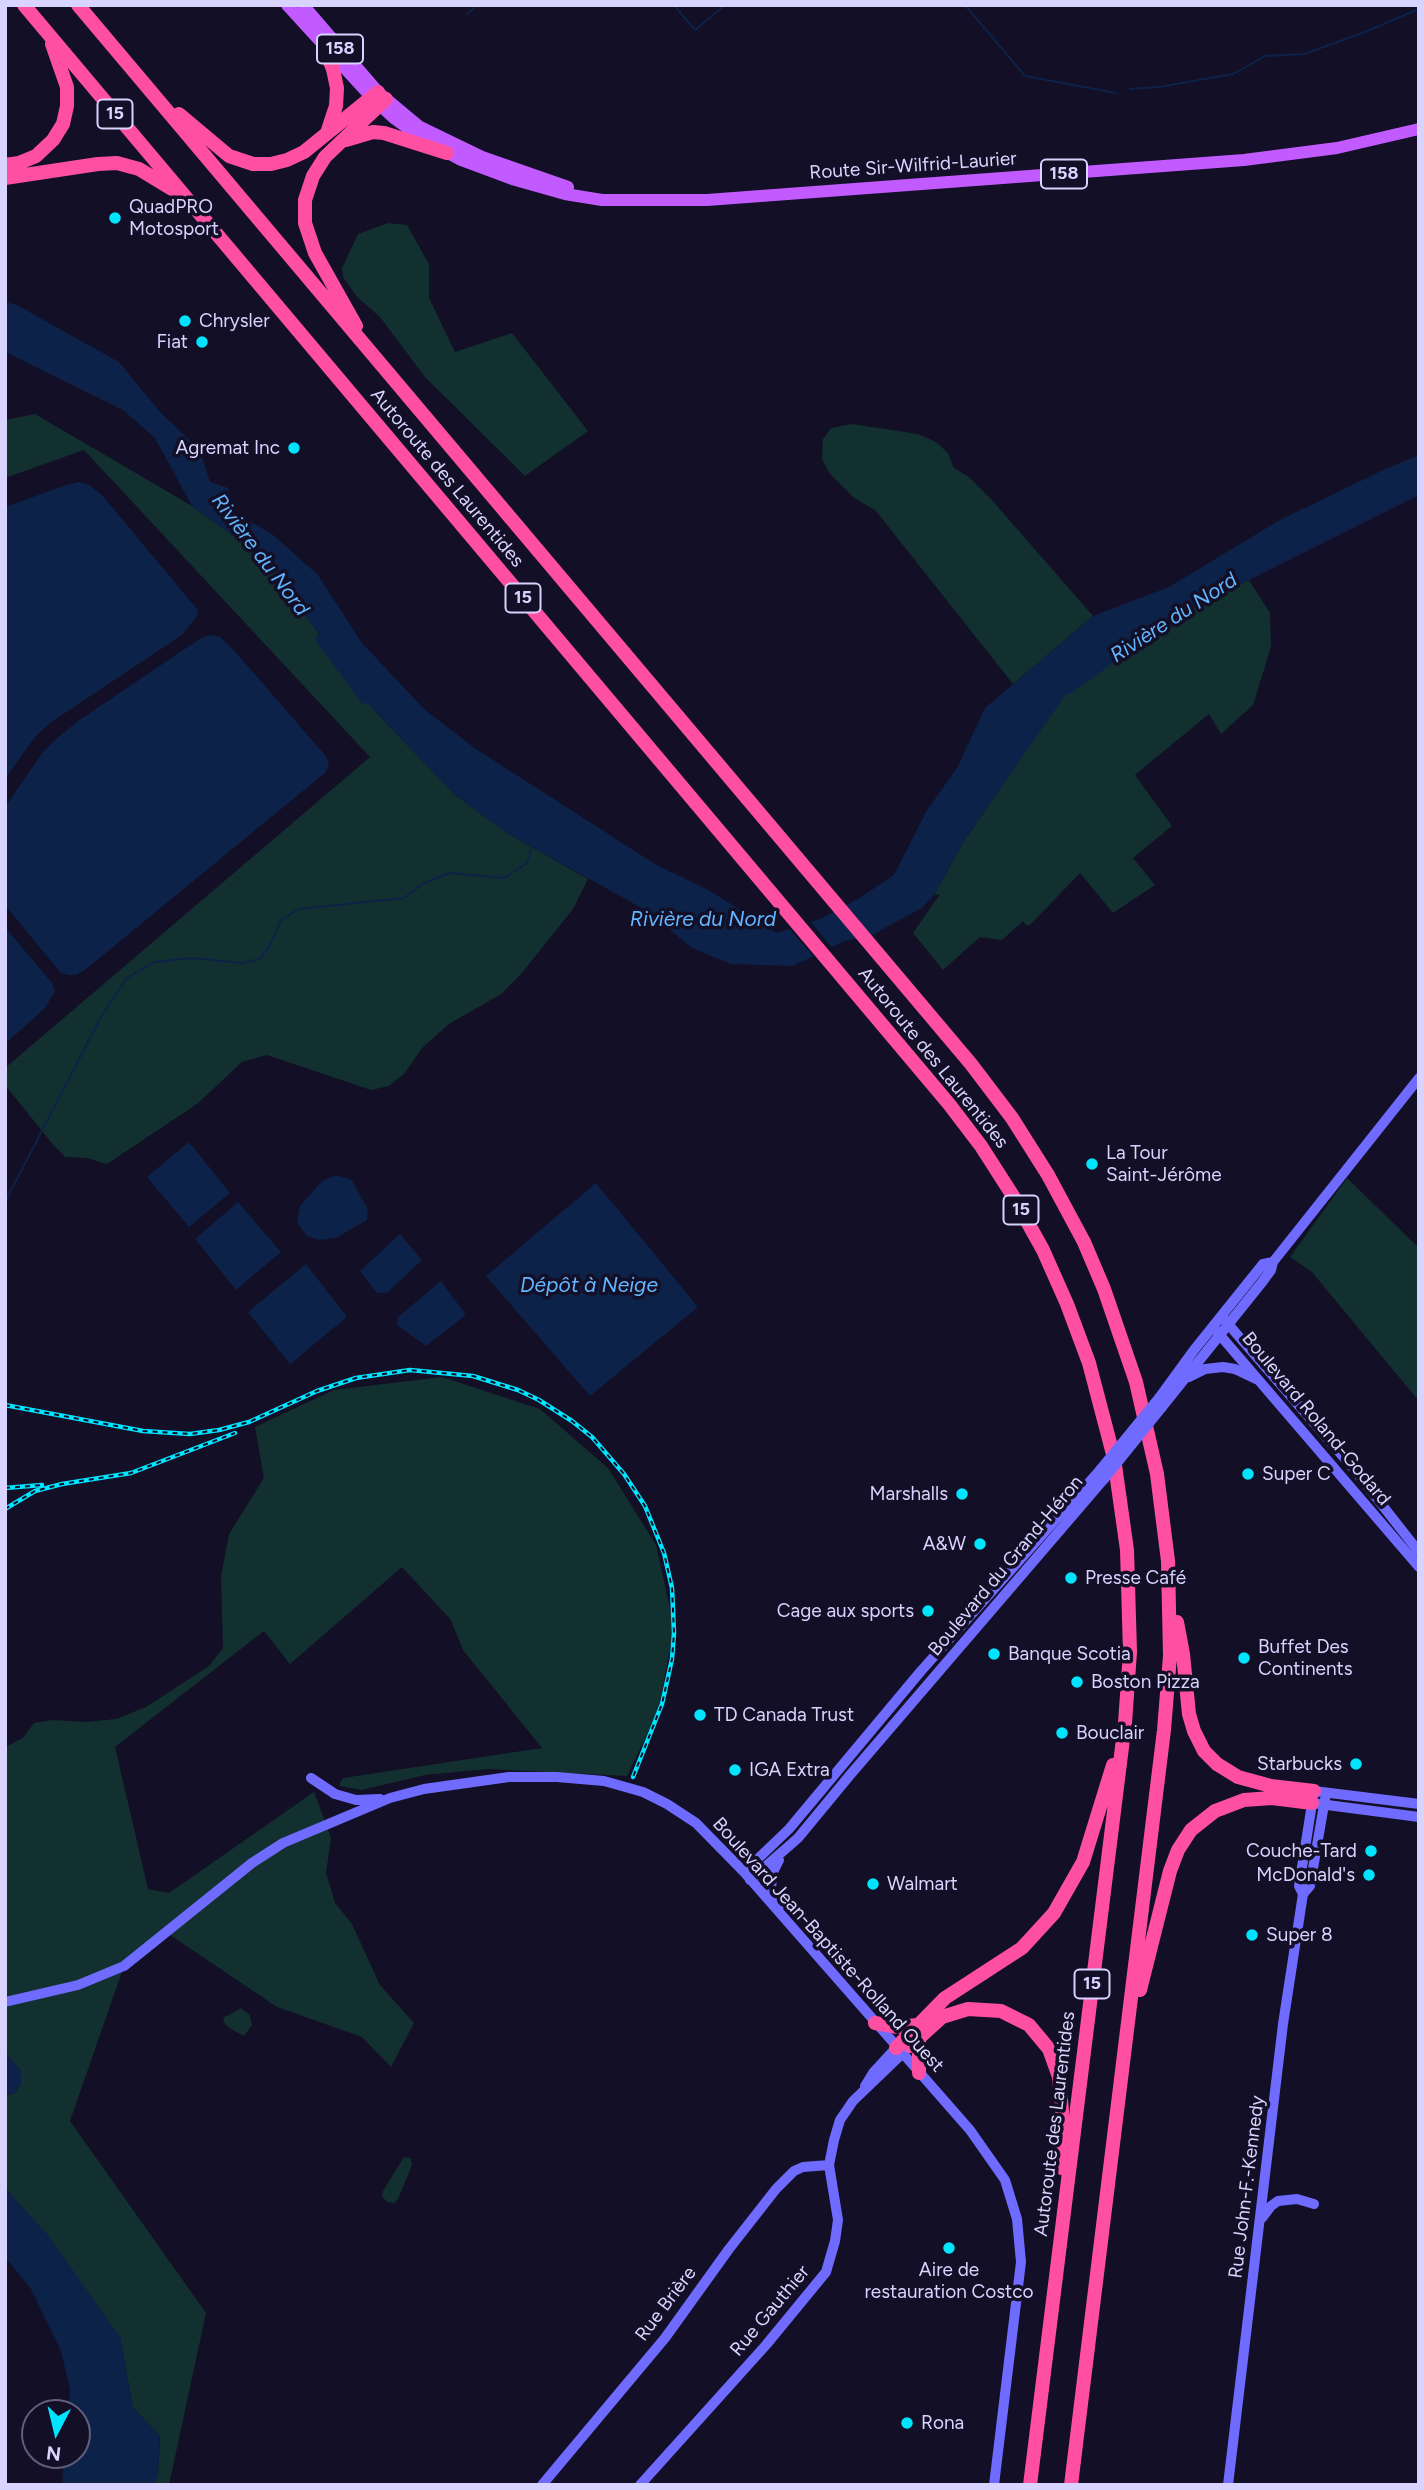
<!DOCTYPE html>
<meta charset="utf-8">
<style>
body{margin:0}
#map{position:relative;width:1424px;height:2490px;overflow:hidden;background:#130f26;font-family:Figtree,sans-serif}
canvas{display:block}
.frame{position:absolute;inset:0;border:7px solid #d9d4ff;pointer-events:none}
.north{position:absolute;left:21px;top:2399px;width:70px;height:70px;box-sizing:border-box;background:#130f26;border:2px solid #625e7d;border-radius:50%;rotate:187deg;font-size:19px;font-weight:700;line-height:28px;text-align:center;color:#d9d4ff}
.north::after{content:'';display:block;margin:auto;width:24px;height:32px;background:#00e5ff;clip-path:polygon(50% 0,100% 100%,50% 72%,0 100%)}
</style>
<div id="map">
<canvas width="1424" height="2490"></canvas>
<div class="frame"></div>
<div class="north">N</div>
</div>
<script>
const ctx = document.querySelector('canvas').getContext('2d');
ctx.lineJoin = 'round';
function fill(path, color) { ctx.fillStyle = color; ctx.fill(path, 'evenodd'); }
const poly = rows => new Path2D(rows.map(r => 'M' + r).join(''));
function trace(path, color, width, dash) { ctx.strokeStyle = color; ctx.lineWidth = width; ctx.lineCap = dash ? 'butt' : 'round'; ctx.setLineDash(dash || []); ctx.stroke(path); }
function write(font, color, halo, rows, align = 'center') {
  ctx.font = font + ' Figtree,sans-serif'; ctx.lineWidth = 7; ctx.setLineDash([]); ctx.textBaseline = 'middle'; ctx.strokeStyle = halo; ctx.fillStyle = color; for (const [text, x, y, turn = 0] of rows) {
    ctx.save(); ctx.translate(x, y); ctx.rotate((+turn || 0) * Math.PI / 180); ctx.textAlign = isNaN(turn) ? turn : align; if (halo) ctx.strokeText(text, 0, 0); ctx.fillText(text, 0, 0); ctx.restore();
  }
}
fill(poly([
 [388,223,407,225,429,264,429,298,455,352,512,333,588,431,525,476,425,377,380,317,357,297,343,277,342,268,358,234],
 [35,414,192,506,265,559,372,708,454,794,507,833,588,879,573,909,521,974,501,994,449,1024,423,1047,404,1074,389,1086,371,1090,267,1055,242,1062,197,1104,107,1164,87,1158,65,1157,51,1142,5,1085,5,1068,370,757,84,450,5,478,5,420],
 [852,424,918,434,936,442,948,453,954,468,969,477,991,499,1093,616,1013,684,876,511,853,497,830,474,822,459,823,439,831,428],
 [1249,580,1270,613,1271,647,1253,705,1221,734,1209,714,1135,775,1172,826,1133,858,1155,885,1113,913,1080,873,1032,923,1027,926,1023,921,1002,940,980,937,943,970,913,933,940,894,934,895,964,841,1069,688,1151,623],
 [1347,1178,1419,1248,1419,1401,1311,1271,1290,1257],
 [442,1377,540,1409,608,1468,656,1545,674,1627,658,1712,627,1776,488,1769,425,1775,362,1790,339,1786,343,1778,542,1748,463,1650,451,1620,402,1567,290,1664,264,1631,115,1747,148,1889,169,1893,314,1792,331,1838,326,1873,335,1903,352,1924,380,1985,414,2023,391,2067,362,2037,277,2007,170,1935,124,1966,70,2121,206,2313,169,2485,153,2485,158,2475,160,2436,133,2408,120,2337,5,2187,5,2096,15,2093,21,2083,21,2071,5,2052,5,1747,23,1738,34,1723,52,1720,85,1722,116,1719,146,1707,209,1666,223,1648,221,1576,229,1534,264,1478,255,1427,334,1390],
 [241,2008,250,2015,252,2025,244,2036,231,2029,225,2024,223,2018],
 [404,2157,411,2158,412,2165,398,2199,394,2203,387,2202,382,2196,383,2191]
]), '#12302f');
fill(poly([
 [5,302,17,305,119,362,160,412,200,450,210,482,228,488,232,511,272,534,318,575,362,643,425,710,476,749,655,864,712,892,777,933,820,919,858,899,894,875,927,810,957,768,985,708,1093,616,1169,587,1278,521,1383,470,1419,455,1419,495,1249,580,1151,623,1070,688,964,841,934,895,922,908,870,936,845,941,793,966,731,964,692,948,645,910,507,833,454,794,372,708,265,559,192,506,155,438,123,410,5,352],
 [79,482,89,485,102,495,197,609,198,615,182,635,50,723,35,737,5,779,5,507,66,485],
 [211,635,220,637,231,647,325,755,329,763,326,772,85,970,76,975,68,975,60,972,5,905,5,807,43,752,57,738,78,721,201,638],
 [5,927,52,983,55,992,44,1009,5,1044],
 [189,1142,230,1193,189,1227,147,1177],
 [336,1175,352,1180,368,1210,367,1220,336,1238,320,1240,307,1236,297,1223,300,1206,322,1181],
 [596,1183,698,1307,590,1396,486,1276],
 [238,1202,281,1252,236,1290,195,1239],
 [400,1234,422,1260,387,1293,377,1293,360,1271],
 [306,1264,347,1317,290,1364,248,1312],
 [441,1281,466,1315,426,1346,397,1325,398,1317],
 [5,2052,21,2071,21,2083,15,2093,5,2096],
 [5,2188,48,2235,120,2337,133,2408,160,2436,158,2475,153,2485,62,2485,64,2455,77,2455,77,2413,68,2413,70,2390,61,2351,31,2289,5,2257]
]), '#0c2248');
fill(poly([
 [808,919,834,950,816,959,787,926]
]), '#130f26');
trace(poly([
 [674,5,695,30,725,5],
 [965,5,1025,76,1116,93],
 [467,14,478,5],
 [1130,89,1159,87,1233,74,1265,56,1304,54,1365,32,1419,9],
 [5,1202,101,1017,127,978,154,962,192,958,242,963,259,959,269,947,281,920,299,909,404,898,424,883,450,873,504,878,527,863,532,847]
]), '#0c2248', 2);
trace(poly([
 [322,639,365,698],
 [1068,688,1139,637,1191,603]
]), '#0c2248', 12);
trace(poly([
 [1222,1317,1353,1468,1419,1552],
 [1213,1327,1419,1567],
 [1189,1377,1205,1369,1223,1367,1235,1369,1256,1379],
 [1159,1398,1194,1350,1263,1264,1273,1262],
 [1162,1407,1263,1281,1271,1270,1273,1262,1419,1078],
 [311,1778,335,1794,356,1800,380,1799],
 [1312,1803,1419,1817],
 [779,1860,773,1872,771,1887,779,1907],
 [744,1872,789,1829,921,1671,1100,1470],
 [750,1880,798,1838,850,1775,1104,1479],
 [1303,1894,1310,1886,1325,1799],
 [5,2002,78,1985,124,1966,252,1863,283,1843,390,1798,424,1789,509,1777,557,1777,604,1781,643,1792,667,1804,696,1823,744,1872,970,2130,1005,2180,1017,2219,1021,2262,994,2485],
 [865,2086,873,2073,896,2048],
 [1262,2218,1271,2206,1278,2201,1297,2199,1314,2204],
 [542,2485,665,2338,729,2249,776,2189,794,2171,803,2167,829,2165],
 [640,2485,766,2345,826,2272,835,2241,838,2220,829,2165,834,2140,840,2120,853,2101,902,2054],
 [1228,2485,1283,2024,1303,1894,1299,1886,1314,1791,1419,1804]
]), '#6f6bff', 10);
trace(poly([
 [287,5,372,98,395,119,424,140,461,160,512,179,565,194,602,200,707,200,1244,160,1337,148,1419,129],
 [303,5,378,92,420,127,482,157,568,187]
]), '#c25bff', 12);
trace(poly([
 [24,5,949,1104,981,1146,1013,1196,1043,1250,1067,1304,1089,1363,1114,1458,1127,1550,1130,1652,1125,1723,1030,2485],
 [78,5,971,1064,1012,1118,1048,1175,1084,1242,1104,1289,1136,1382,1157,1474,1168,1561,1170,1656,1164,1730,1071,2485],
 [324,48,333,69,337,88,336,106,327,133],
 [179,114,229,156,253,164,271,164,287,160,304,152,378,92],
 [346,140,373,132,384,133,447,153],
 [5,165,19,163,36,156,53,140,63,124,67,106,67,87,52,44],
 [5,178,98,164,117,163,139,169,172,189],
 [356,326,315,253,305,223,305,200,313,176,325,157,386,99],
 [1177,1622,1183,1654,1189,1714,1194,1731,1204,1751,1217,1764,1238,1777,1271,1786,1314,1791],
 [1140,1990,1170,1871,1178,1850,1191,1830,1215,1811,1244,1800,1272,1798,1312,1803],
 [875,2023,898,2027,917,2025],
 [910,2046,942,2017,968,2009,1001,2011,1029,2025,1049,2049,1059,2077,1062,2111,1061,2168],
 [896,2048,945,1998,1022,1948,1054,1913,1083,1862,1113,1765],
 [919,2073,919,2038]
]), '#ff4fa3', 14);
const rail = poly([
 [5,1405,143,1431,190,1434,219,1430,249,1422,317,1391,356,1378,410,1370,473,1376,518,1390,539,1400,572,1421,592,1437,624,1474,645,1506,664,1553,672,1588,674,1633,672,1659,662,1704,633,1777],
 [5,1488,42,1485],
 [5,1509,35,1491,62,1484,131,1473,235,1433]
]);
trace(rail, '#00e5ff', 4.5);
trace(rail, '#130f26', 2, [5]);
trace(poly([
 [1100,1470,1159,1398],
 [1104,1479,1162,1407]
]), '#6f6bff', 10);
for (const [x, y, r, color] of [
 [115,218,7,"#00e5ff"],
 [185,321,7,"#00e5ff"],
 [202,342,7,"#00e5ff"],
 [294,448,7,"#00e5ff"],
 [1092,1164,7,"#00e5ff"],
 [1248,1474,7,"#00e5ff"],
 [962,1494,7,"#00e5ff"],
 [980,1544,7,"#00e5ff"],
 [1071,1578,7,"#00e5ff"],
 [928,1611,7,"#00e5ff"],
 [994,1654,7,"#00e5ff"],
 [1244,1658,7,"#00e5ff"],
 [1077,1682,7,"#00e5ff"],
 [700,1715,7,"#00e5ff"],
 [1062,1733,7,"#00e5ff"],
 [1356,1764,7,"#00e5ff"],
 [735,1770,7,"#00e5ff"],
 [1371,1851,7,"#00e5ff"],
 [1369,1875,7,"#00e5ff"],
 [873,1884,7,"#00e5ff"],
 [1252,1935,7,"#00e5ff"],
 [949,2248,7,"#00e5ff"],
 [907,2423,7,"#00e5ff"]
]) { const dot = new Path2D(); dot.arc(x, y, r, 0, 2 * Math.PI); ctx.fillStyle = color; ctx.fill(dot); trace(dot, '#130f26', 2.5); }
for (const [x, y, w] of [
 [340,49,46],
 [115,114,35],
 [1064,174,46],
 [523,598,35],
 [1021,1210,35],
 [1092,1984,35]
]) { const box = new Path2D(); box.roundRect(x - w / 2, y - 14.5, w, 29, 5); ctx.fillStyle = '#130f26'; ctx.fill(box); trace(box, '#d9d4ff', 2); }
write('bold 18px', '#d9d4ff', null, [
 ["158",340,49],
 ["15",115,114],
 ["158",1064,174],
 ["15",523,598],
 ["15",1021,1210],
 ["15",1092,1984]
]);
write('19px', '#d9d4ff', '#130f26', [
 ["Route Sir-Wilfrid-Laurier",913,166,-4],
 ["Autoroute des Laurentides",447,478,50],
 ["Autoroute des Laurentides",933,1058,51],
 ["Boulevard Roland-Godard",1316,1419,50],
 ["Boulevard du Grand-Héron",1006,1566,-50],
 ["Boulevard Jean-Baptiste-Rolland Ouest",828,1945,48],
 ["Autoroute des Laurentides",1055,2124,-83],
 ["Rue John-F.-Kennedy",1247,2187,-83],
 ["Rue Brière",666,2304,-53],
 ["Rue Gauthier",770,2311,-50]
]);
write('19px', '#d9d4ff', '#130f26', [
 ["QuadPRO",129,207],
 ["Motosport",129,229],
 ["Chrysler",199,321],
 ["Fiat",188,342,"right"],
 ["Agremat Inc",280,448,"right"],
 ["La Tour",1106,1153],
 ["Saint-Jérôme",1106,1175],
 ["Super C",1262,1474],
 ["Marshalls",948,1494,"right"],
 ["A&W",966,1544,"right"],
 ["Presse Café",1085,1578],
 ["Cage aux sports",914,1611,"right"],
 ["Buffet Des",1258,1647],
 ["Continents",1258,1669],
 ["Banque Scotia",1008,1654],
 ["Boston Pizza",1091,1682],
 ["TD Canada Trust",714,1715],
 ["Bouclair",1076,1733],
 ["Starbucks",1342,1764,"right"],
 ["IGA Extra",749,1770],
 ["Couche-Tard",1357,1851,"right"],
 ["McDonald's",1355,1875,"right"],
 ["Walmart",887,1884],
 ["Super 8",1266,1935],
 ["Aire de",949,2270,"center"],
 ["restauration Costco",949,2292,"center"],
 ["Rona",921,2423]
], 'left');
write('italic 21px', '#62b6ff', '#130f26', [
 ["Rivière du Nord",260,555,53],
 ["Rivière du Nord",1174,618,-33],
 ["Rivière du Nord",703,920],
 ["Dépôt à Neige",589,1286]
]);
</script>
